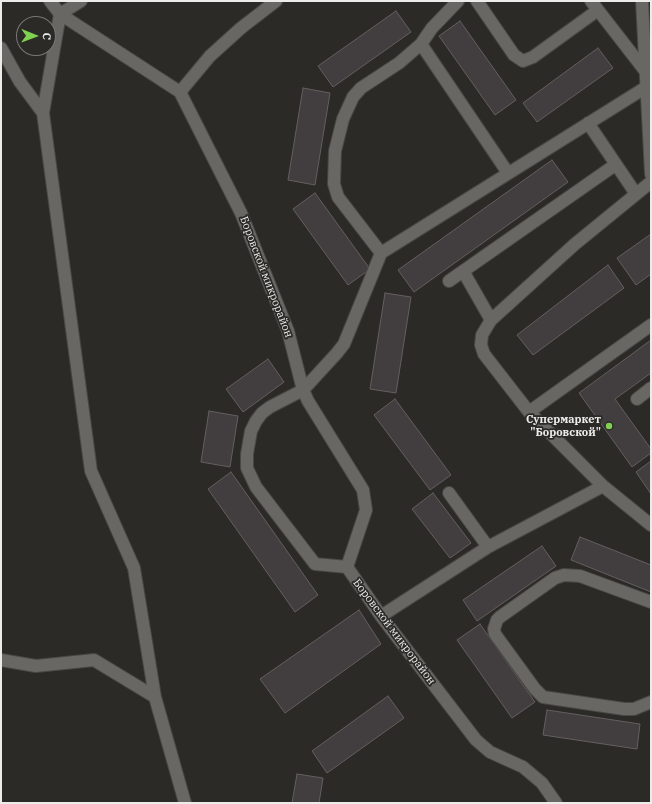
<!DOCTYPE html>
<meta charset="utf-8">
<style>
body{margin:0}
#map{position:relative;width:652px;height:804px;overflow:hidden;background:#2b2a27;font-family:"IBM Plex Serif",serif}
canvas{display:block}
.frame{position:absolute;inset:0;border:2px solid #edecea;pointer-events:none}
.north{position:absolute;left:16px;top:16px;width:40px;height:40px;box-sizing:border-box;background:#2b2a27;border:1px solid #797875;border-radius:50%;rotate:91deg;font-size:11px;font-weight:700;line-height:16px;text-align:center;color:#edecea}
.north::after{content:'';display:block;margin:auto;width:14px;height:18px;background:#80d051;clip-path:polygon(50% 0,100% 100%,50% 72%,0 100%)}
</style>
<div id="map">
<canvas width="652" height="804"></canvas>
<div class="frame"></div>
<div class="north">С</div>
</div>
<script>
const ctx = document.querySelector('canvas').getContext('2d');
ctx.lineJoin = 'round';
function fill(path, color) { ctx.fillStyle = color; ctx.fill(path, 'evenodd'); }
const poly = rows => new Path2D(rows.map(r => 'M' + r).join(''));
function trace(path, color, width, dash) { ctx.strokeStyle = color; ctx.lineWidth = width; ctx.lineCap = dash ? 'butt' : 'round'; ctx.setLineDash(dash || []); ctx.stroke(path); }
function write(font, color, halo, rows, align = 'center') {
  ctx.font = font + ' "IBM Plex Serif",serif'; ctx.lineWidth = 3.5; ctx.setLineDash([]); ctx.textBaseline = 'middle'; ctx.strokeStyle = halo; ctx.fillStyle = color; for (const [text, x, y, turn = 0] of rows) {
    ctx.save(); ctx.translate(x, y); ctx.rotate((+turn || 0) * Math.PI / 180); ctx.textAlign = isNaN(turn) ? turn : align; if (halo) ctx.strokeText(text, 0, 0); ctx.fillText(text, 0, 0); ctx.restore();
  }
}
const building = poly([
 [396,11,411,32,333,87,318,66,396,11],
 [460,21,516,100,495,115,439,36,460,21],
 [598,48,613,68,537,122,523,103,598,48],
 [303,88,330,93,315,185,288,180,303,88],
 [552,160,568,182,414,292,398,270,552,160],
 [315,193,370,269,348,285,293,209,315,193],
 [651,234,651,274,636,285,617,258,651,234],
 [608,265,624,288,533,355,517,335,608,265],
 [385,293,411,297,396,393,370,389,385,293],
 [651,340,651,373,615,399,651,449,651,453,632,467,579,393,651,340],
 [268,359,284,382,243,412,226,389,268,359],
 [395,399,451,475,430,490,374,415,395,399],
 [209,411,238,416,230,467,201,462,209,411],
 [651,461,651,494,636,472,651,461],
 [231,472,318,595,295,612,208,489,231,472],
 [433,493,471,543,450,558,412,509,433,493],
 [580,537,651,565,651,592,571,560,580,537],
 [542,546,556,566,477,621,463,600,542,546],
 [359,610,381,644,285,713,260,679,359,610],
 [480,624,535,702,512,718,457,640,480,624],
 [388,696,404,718,327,773,312,751,388,696],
 [547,710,640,724,637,749,543,735,547,710],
 [297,774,323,778,319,803,292,803,297,774]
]);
fill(building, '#423e3f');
trace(building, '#645f60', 1);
const minor = poly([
 [50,1,60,14,180,92],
 [81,1,60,14,43,113,91,471,134,568,155,697,185,803],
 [477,1,514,55,523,61,533,57,598,10],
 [591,1,646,72],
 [642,1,651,174],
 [421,44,508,173],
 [1,48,20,82,43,113],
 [180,92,241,213,288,331,303,390,308,401,363,490,366,510,347,567,381,616,476,740,490,752,523,767,542,783,556,803],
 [180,92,210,56,241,28,276,1],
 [588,123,636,194],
 [651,182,575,244,491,320,482,335,481,345,484,354,529,412,603,486,651,525],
 [381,253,338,197,334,184,335,151,343,119,353,97,361,88,399,63,421,44,432,28,458,1],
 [463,271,491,320],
 [449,281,615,165],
 [637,399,651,388],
 [529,412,651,325],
 [449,493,488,547],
 [347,567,315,564,256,487,247,468,247,454,251,431,256,421,262,413,270,407,303,390,337,353,344,344,381,253,648,86,651,81],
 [651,602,580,576,564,575,555,578,500,617,497,620,494,629,495,634,535,689,543,697,624,709,634,709,651,702],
 [381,616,488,547,603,486],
 [1,660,36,666,94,660,155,697]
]);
trace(minor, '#484744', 14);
trace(minor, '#696763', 12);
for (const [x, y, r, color] of [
 [609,426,4,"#80d051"]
]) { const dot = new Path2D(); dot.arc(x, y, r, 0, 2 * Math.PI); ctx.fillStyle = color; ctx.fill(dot); trace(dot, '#2b2a27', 1.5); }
write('11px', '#edecea', '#2b2a27', [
 ["Боровской микрорайон",266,277,69],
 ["Боровской микрорайон",394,632,53]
]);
write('bold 11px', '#edecea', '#2b2a27', [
 ["Супермаркет",601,420],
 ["\"Боровской\"",601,433]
], 'right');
</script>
